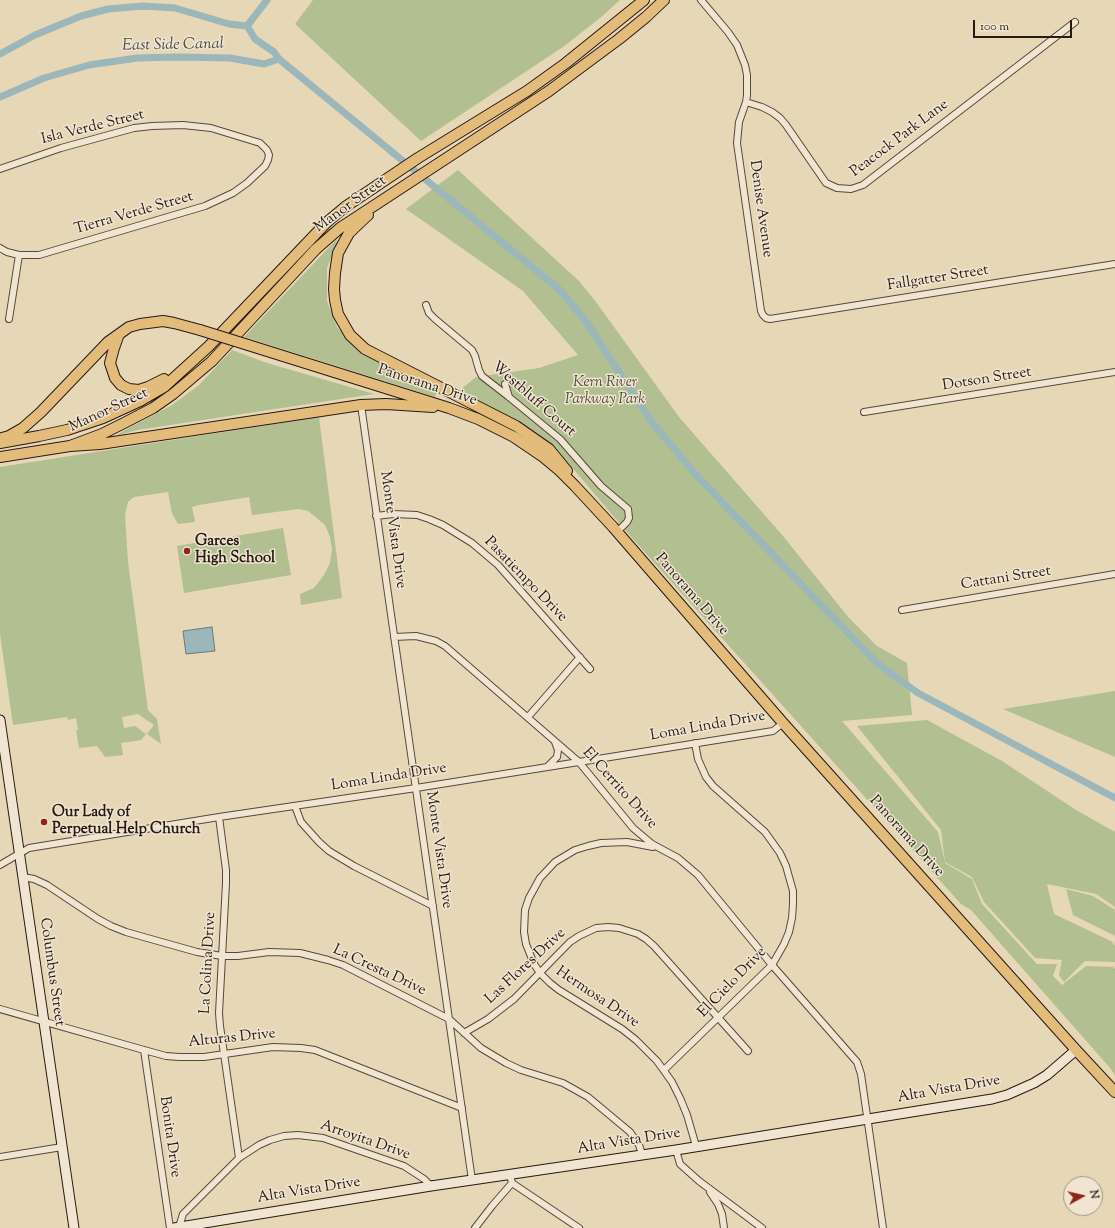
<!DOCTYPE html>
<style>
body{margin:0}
#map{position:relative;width:1115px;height:1228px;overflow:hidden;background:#e6d7b7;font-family:"Sorts Mill Goudy",serif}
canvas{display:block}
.north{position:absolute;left:1063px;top:1176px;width:40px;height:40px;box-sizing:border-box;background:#efe5d0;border:1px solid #9f9385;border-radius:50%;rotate:82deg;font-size:11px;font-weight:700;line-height:16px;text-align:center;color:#271914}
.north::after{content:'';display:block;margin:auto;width:14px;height:18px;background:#8f2418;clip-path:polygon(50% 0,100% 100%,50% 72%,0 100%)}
.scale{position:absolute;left:973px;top:20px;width:99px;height:18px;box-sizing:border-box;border:2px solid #271914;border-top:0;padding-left:5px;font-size:12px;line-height:14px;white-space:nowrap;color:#271914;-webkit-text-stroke:3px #efe5d0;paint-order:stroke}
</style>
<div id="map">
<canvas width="1115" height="1228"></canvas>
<div class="north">N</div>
<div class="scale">100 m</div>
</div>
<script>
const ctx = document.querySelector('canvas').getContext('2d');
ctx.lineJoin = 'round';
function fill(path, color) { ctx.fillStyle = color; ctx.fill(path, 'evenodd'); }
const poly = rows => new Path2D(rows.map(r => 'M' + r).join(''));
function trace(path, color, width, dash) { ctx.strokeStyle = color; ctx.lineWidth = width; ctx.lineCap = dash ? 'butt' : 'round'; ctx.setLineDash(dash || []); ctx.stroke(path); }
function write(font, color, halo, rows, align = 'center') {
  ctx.font = font + ' "Sorts Mill Goudy",serif'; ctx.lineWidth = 3; ctx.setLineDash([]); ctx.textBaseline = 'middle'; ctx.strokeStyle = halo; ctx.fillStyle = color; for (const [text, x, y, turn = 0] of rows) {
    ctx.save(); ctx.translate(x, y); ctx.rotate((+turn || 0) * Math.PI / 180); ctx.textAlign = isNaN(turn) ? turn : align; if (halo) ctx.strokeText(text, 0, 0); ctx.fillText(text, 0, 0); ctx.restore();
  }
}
fill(poly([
 [313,0,620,0,600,18,563,47,421,141,295,24],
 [458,170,579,281,596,302,679,417,783,536,849,618,877,646,907,663,912,715,842,721,938,832,945,862,941,830,857,726,927,720,1002,761,1076,810,1115,832,1115,907,1096,894,1047,884,1054,914,1111,941,1115,946,1115,962,1085,961,1064,982,1059,975,1062,960,1035,958,984,902,972,877,945,862,945,863,972,879,982,904,1037,964,1057,964,1053,976,1062,985,1086,966,1113,967,1115,969,1115,1076,1111,1069,971,910,961,904,632,538,575,471,549,444,531,430,460,390,476,377,539,368,578,355,523,291,406,209],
 [337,239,336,246,327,268,327,301,337,327,359,352,437,391,435,397,244,337],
 [232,350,267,363,374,394,137,430,119,435,118,434,172,405,199,385],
 [319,417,342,598,301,605,300,594,314,588,324,575,330,563,332,549,330,537,325,525,308,511,299,509,252,515,249,497,199,505,192,507,195,522,178,524,172,513,168,492,134,497,128,502,125,515,128,562,148,710,157,719,161,744,147,734,154,725,138,714,122,717,124,728,135,726,146,734,141,740,121,743,123,755,105,757,97,746,79,748,76,730,78,730,76,718,68,720,67,717,13,725,0,634,0,467],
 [283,528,291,575,184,593,177,546],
 [1115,691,1115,757,1003,709],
 [1066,889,1093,896,1115,910,1115,936,1073,915]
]), '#b1bf91');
const water = poly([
 [212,627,215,651,186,654,183,631,212,627]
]);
fill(water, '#9bb7b9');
trace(water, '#6d7877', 1);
trace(poly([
 [247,26,255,39,274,52,279,59,560,290,587,323,651,421,696,475,878,664,918,693,1115,798],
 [247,26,267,0],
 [0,54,35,35,81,16,108,9,143,6,175,8,229,24,247,26],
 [0,97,44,78,89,65,137,58,179,57,230,58,264,64,279,59]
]), '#9bb7b9', 7);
const street = poly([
 [701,0,728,32,737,45,745,65,747,75,747,95,746,102,739,122,737,143,761,311,763,315,766,318,770,319,1115,264],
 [746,102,762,107,772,112,780,118,786,125,826,183,837,188,851,189,863,185,1075,22],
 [0,169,61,148,134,128,152,126,183,125,211,128,260,143,267,150,269,155,268,160,265,166,247,183,233,193,205,206,39,255,19,255,7,252,0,248],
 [426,305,429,313,435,319,472,350,475,356,479,370,482,376,509,397,560,439,601,486,628,509,629,518,627,522,617,532],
 [9,319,19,255],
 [505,384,509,397],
 [361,405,472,1180],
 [864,412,1115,372],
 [376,516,393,514,417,515,429,519,443,525,472,543,498,565,590,669],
 [902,610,1115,574],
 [394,637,416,636,436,641,445,646,579,762,633,828,652,844,678,858,698,875,772,965,857,1062,861,1074,883,1228],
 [528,717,580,657],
 [548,766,557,757,558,750,555,742],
 [295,806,301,822,319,842,329,851,354,866,433,906],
 [219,817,226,870,226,883,219,1013,220,1026,239,1158],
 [653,847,627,842,601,843,588,846,575,850,555,862,540,878,529,898,525,910,524,932,526,944,534,964,540,973,550,983,559,990,622,1029,636,1040,657,1061,672,1082,680,1098,687,1115,696,1146],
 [0,865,29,848,219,817,416,788,773,731,783,723],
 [23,877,34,879,47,885,98,919,111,926,126,932,197,952,222,956,238,956,269,952,300,953,328,960,343,965,449,1019,481,1048,506,1063,521,1070,563,1083,588,1097,630,1132,639,1145,642,1154],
 [0,1009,144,1050,166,1056,179,1057,204,1057,273,1047,301,1048,315,1050,462,1108],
 [464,1033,488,1019,514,999,570,942,579,936,596,928,608,927,619,928,638,934,646,939,654,946,748,1051],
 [144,1050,170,1228],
 [664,1070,772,965,784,944,789,932,792,918,793,904,793,891,786,866,780,853,765,832,713,786,706,777,698,759,695,743],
 [676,1150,680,1164,699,1181,762,1228],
 [0,1157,62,1147],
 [510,1175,512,1183,579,1228],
 [710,1192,718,1204,722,1214,724,1228],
 [179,1227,183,1214,239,1158,259,1145,270,1140,284,1136,298,1135,323,1138,404,1166,424,1179,431,1186],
 [475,1228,492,1206,512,1183]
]);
const secondary = poly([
 [0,720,74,1228],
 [174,1228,431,1186,676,1150,992,1099,1007,1095,1034,1083,1047,1075,1076,1050]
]);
const primary = poly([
 [368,215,349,233,338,253,335,273,334,289,335,300,338,314,350,335,365,349,516,426,549,449,567,471],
 [119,334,114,348,110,363,115,378,121,385,129,389,139,390,148,387,164,379],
 [248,345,449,408,478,419,514,437,542,456,560,471,575,486,613,527,783,723,1076,1050,1115,1092],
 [2,438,9,436,23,428,41,412,108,342,129,327,140,324,163,321,174,323,200,330],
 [0,443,39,436,67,430,103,418,140,401,164,387,209,346,327,222,345,207,418,158,527,91,566,63,644,0],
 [70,446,102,434,126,422,153,408,173,394,212,361,316,249,340,228,549,91,619,39,646,17,664,0],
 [0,457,70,446,100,444,361,405,386,404,433,407]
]);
trace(street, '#57483d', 8);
trace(secondary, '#271914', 11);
trace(primary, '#271914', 12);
trace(street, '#efe5d0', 6);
trace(secondary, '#efe5d0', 9);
trace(primary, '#e3bc7c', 10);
const primaryBridge = poly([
 [200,330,248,345]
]);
trace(primaryBridge, '#271914', 12, []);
trace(primaryBridge, '#e3bc7c', 10);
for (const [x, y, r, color] of [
 [187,551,4,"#8f2418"],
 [44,822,4,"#8f2418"]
]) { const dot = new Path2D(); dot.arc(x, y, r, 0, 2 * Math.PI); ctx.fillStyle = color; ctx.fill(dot); trace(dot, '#efe5d0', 1.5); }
write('15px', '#271914', '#efe5d0', [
 ["Isla Verde Street",93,128,-14],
 ["Peacock Park Lane",900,139,-37],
 ["Manor Street",351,205,-36],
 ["Denise Avenue",760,209,82],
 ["Tierra Verde Street",134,214,-16],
 ["Fallgatter Street",938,279,-9],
 ["Dotson Street",987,380,-9],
 ["Panorama Drive",427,386,18],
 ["Westbluff Court",533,400,41],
 ["Manor Street",109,411,-25],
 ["Monte Vista Drive",392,530,82],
 ["Cattani Street",1006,579,-9],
 ["Pasatiempo Drive",525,580,46],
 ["Panorama Drive",691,595,49],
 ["Loma Linda Drive",708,727,-10],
 ["Loma Linda Drive",389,778,-9],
 ["El Cerrito Drive",619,789,48],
 ["Panorama Drive",906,837,48],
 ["Monte Vista Drive",438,850,82],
 ["La Colina Drive",209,963,-87],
 ["Las Flores Drive",526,967,-43],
 ["La Cresta Drive",379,971,25],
 ["Columbus Street",51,972,82],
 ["El Cielo Drive",733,983,-46],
 ["Hermosa Drive",597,998,34],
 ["Alturas Drive",232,1039,-6],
 ["Alta Vista Drive",949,1090,-10],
 ["Bonita Drive",169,1137,82],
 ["Arroyita Drive",365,1141,19],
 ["Alta Vista Drive",629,1142,-9],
 ["Alta Vista Drive",309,1191,-9]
]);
write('italic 15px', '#504b3a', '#efe5d0', [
 ["Kern River",605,383],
 ["Parkway Park",605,400]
]);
write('bold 15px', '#271914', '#efe5d0', [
 ["Garces",195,542],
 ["High School",195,559],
 ["Our Lady of",52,813],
 ["Perpetual Help Church",52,830]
], 'left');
write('italic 16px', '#4a4846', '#efe5d0', [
 ["East Side Canal",173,46,-1]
]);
</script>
